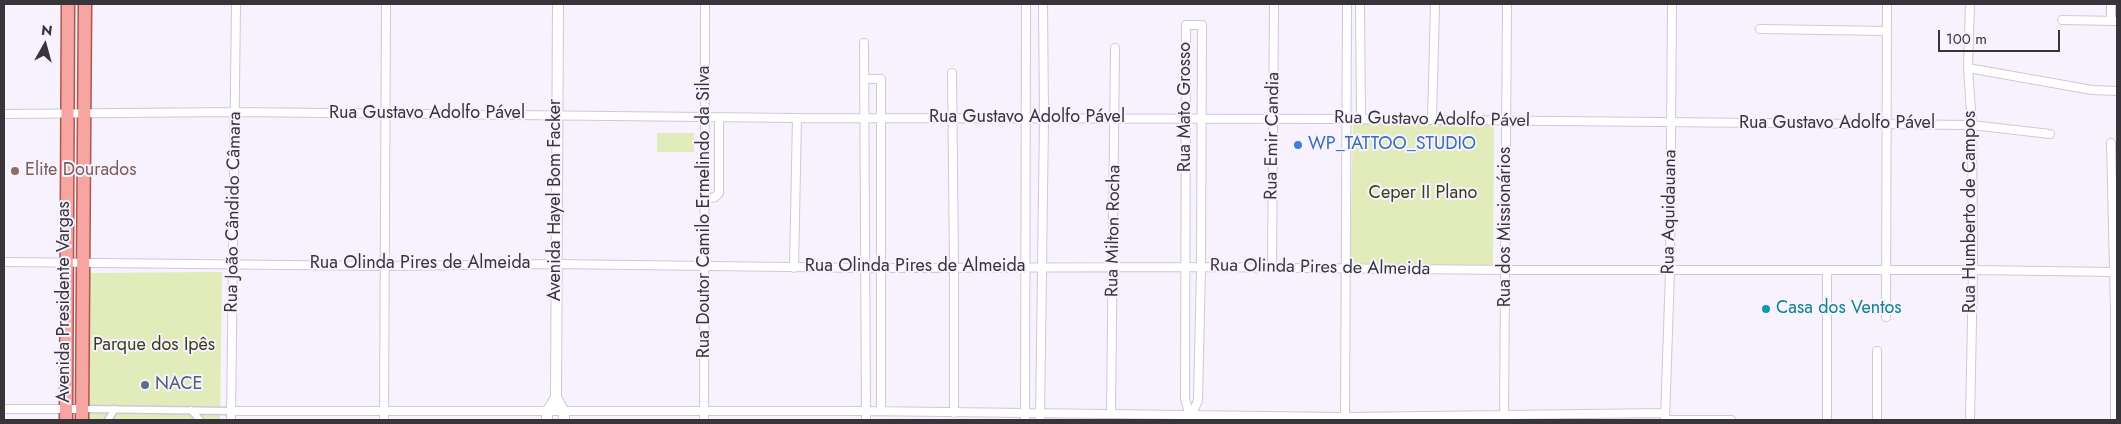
<!DOCTYPE html>
<meta charset="utf-8">
<style>
body{margin:0}
#map{position:relative;width:2121px;height:424px;overflow:hidden;background:#f7f2fe;font-family:Jost,sans-serif}
canvas{display:block}
.frame{position:absolute;inset:0;border:5px solid #37343a;pointer-events:none}
.north{position:absolute;left:20px;top:20px;width:50px;height:50px;-webkit-text-stroke:4px #f7f2fe;paint-order:stroke;rotate:7deg;font-size:14px;font-weight:700;line-height:20px;text-align:center;color:#37343a}
.north::after{content:'';display:block;margin:auto;width:18px;height:22px;background:#37343a;clip-path:polygon(50% 0,100% 100%,50% 72%,0 100%)}
.scale{position:absolute;left:1938px;top:30px;width:122px;height:22px;box-sizing:border-box;border:2px solid #37343a;border-top:0;padding-left:6px;font-size:15px;line-height:18px;white-space:nowrap;color:#37343a;-webkit-text-stroke:4px #f7f2fe;paint-order:stroke}
</style>
<div id="map">
<canvas width="2121" height="424"></canvas>
<div class="frame"></div>
<div class="north">N</div>
<div class="scale">100 m</div>
</div>
<script>
const ctx = document.querySelector('canvas').getContext('2d');
ctx.lineJoin = 'round';
function fill(path, color) { ctx.fillStyle = color; ctx.fill(path, 'evenodd'); }
const poly = rows => new Path2D(rows.map(r => 'M' + r).join(''));
function trace(path, color, width, dash) { ctx.strokeStyle = color; ctx.lineWidth = width; ctx.lineCap = dash ? 'butt' : 'round'; ctx.setLineDash(dash || []); ctx.stroke(path); }
function write(font, color, halo, rows, align = 'center') {
  ctx.font = font + ' Jost,sans-serif'; ctx.lineWidth = 4; ctx.setLineDash([]); ctx.textBaseline = 'middle'; ctx.strokeStyle = halo; ctx.fillStyle = color; for (const [text, x, y, turn = 0] of rows) {
    ctx.save(); ctx.translate(x, y); ctx.rotate((+turn || 0) * Math.PI / 180); ctx.textAlign = isNaN(turn) ? turn : align; if (halo) ctx.strokeText(text, 0, 0); ctx.fillText(text, 0, 0); ctx.restore();
  }
}
fill(poly([
 [1353,123,1494,125,1493,266,1350,264],
 [657,133,694,133,694,152,657,152],
 [222,272,220,420,86,420,88,273]
]), '#e2ebba');
const pedestrian = poly([
 [82,409,231,411],
 [191,410,200,420],
 [108,420,115,409]
]);
const minor = poly([
 [1360,4,1361,119],
 [2062,20,2117,21],
 [2111,21,2111,4],
 [1760,29,1886,31],
 [864,43,866,420],
 [1968,68,2092,90,2117,91],
 [952,73,954,268,954,413],
 [865,79,881,79,881,411],
 [4,114,235,112,797,118,1347,119,1972,125,2050,134],
 [1432,120,1435,4],
 [2111,143,2115,310,2115,420],
 [705,199,715,197,719,193,719,117],
 [4,262,383,266,555,264,866,268,1201,267,1506,270,1973,270,2114,272],
 [794,268,797,118],
 [1272,268,1274,4],
 [1886,317,1887,4],
 [4,409,82,409],
 [231,411,866,411,1345,417,1665,413],
 [1111,414,1115,48],
 [1191,415,1198,401,1201,267,1202,25,1186,25,1185,399,1191,420],
 [231,420,236,4],
 [384,420,386,4],
 [704,420,705,4],
 [1025,420,1026,4],
 [1040,420,1044,118,1043,4],
 [1345,420,1347,4],
 [1504,420,1507,4],
 [1665,420,1670,271,1672,4],
 [1665,420,1731,420],
 [1827,420,1827,271],
 [1877,420,1877,351],
 [1970,420,1973,270,1972,125,1968,68,1970,4]
]);
const tertiary = poly([
 [558,4,556,397,564,412,564,420],
 [547,420,547,412,556,397]
]);
const primary = poly([
 [66,420,68,4],
 [82,420,85,4]
]);
trace(pedestrian, '#cec8d7', 9);
trace(minor, '#cec8d7', 10);
trace(tertiary, '#cec8d7', 12);
trace(primary, '#af5653', 15);
trace(pedestrian, '#fff', 6);
trace(minor, '#fff', 8);
trace(tertiary, '#fff', 10);
trace(primary, '#f6a5a0', 12);
for (const [x, y, r, color] of [
 [1298,145,5,"#3f7fe0"],
 [15,171,5,"#8d6e63"],
 [1766,309,5,"#0f9aa8"],
 [145,385,5,"#5c6f8a"]
]) { const dot = new Path2D(); dot.arc(x, y, r, 0, 2 * Math.PI); ctx.fillStyle = color; ctx.fill(dot); trace(dot, '#f7f2fe', 2); }
write('18px', '#37343a', '#f7f2fe', [
 ["Rua Mato Grosso",1186,107,-90],
 ["Rua Gustavo Adolfo Pável",427,114],
 ["Rua Gustavo Adolfo Pável",1027,118],
 ["Rua Gustavo Adolfo Pável",1432,120,1],
 ["Rua Gustavo Adolfo Pável",1837,124],
 ["Rua Emir Candia",1273,136,-89],
 ["Avenida Hayel Bom Facker",556,200,-90],
 ["Rua João Cândido Câmara",234,212,-89],
 ["Rua Doutor Camilo Ermelindo da Silva",705,212,-90],
 ["Rua Aquidauana",1670,212,-89],
 ["Rua Humberto de Campos",1971,212,-90],
 ["Rua dos Missionários",1506,227,-90],
 ["Rua Milton Rocha",1114,231,-89],
 ["Rua Olinda Pires de Almeida",420,264],
 ["Rua Olinda Pires de Almeida",915,267],
 ["Rua Olinda Pires de Almeida",1320,268,1],
 ["Avenida Presidente Vargas",65,302,-90]
]);
write('18px', '#366cbe', '#f7f2fe', [
 ["WP_TATTOO_STUDIO",1308,145]
], 'left');
write('18px', '#785e54', '#f7f2fe', [
 ["Elite Dourados",25,171]
], 'left');
write('18px', '#383e14', '#f7f2fe', [
 ["Ceper II Plano",1423,194],
 ["Parque dos Ipês",154,346]
]);
write('18px', '#0d838f', '#f7f2fe', [
 ["Casa dos Ventos",1776,309]
], 'left');
write('18px', '#4e5e75', '#f7f2fe', [
 ["NACE",155,385]
], 'left');
</script>
